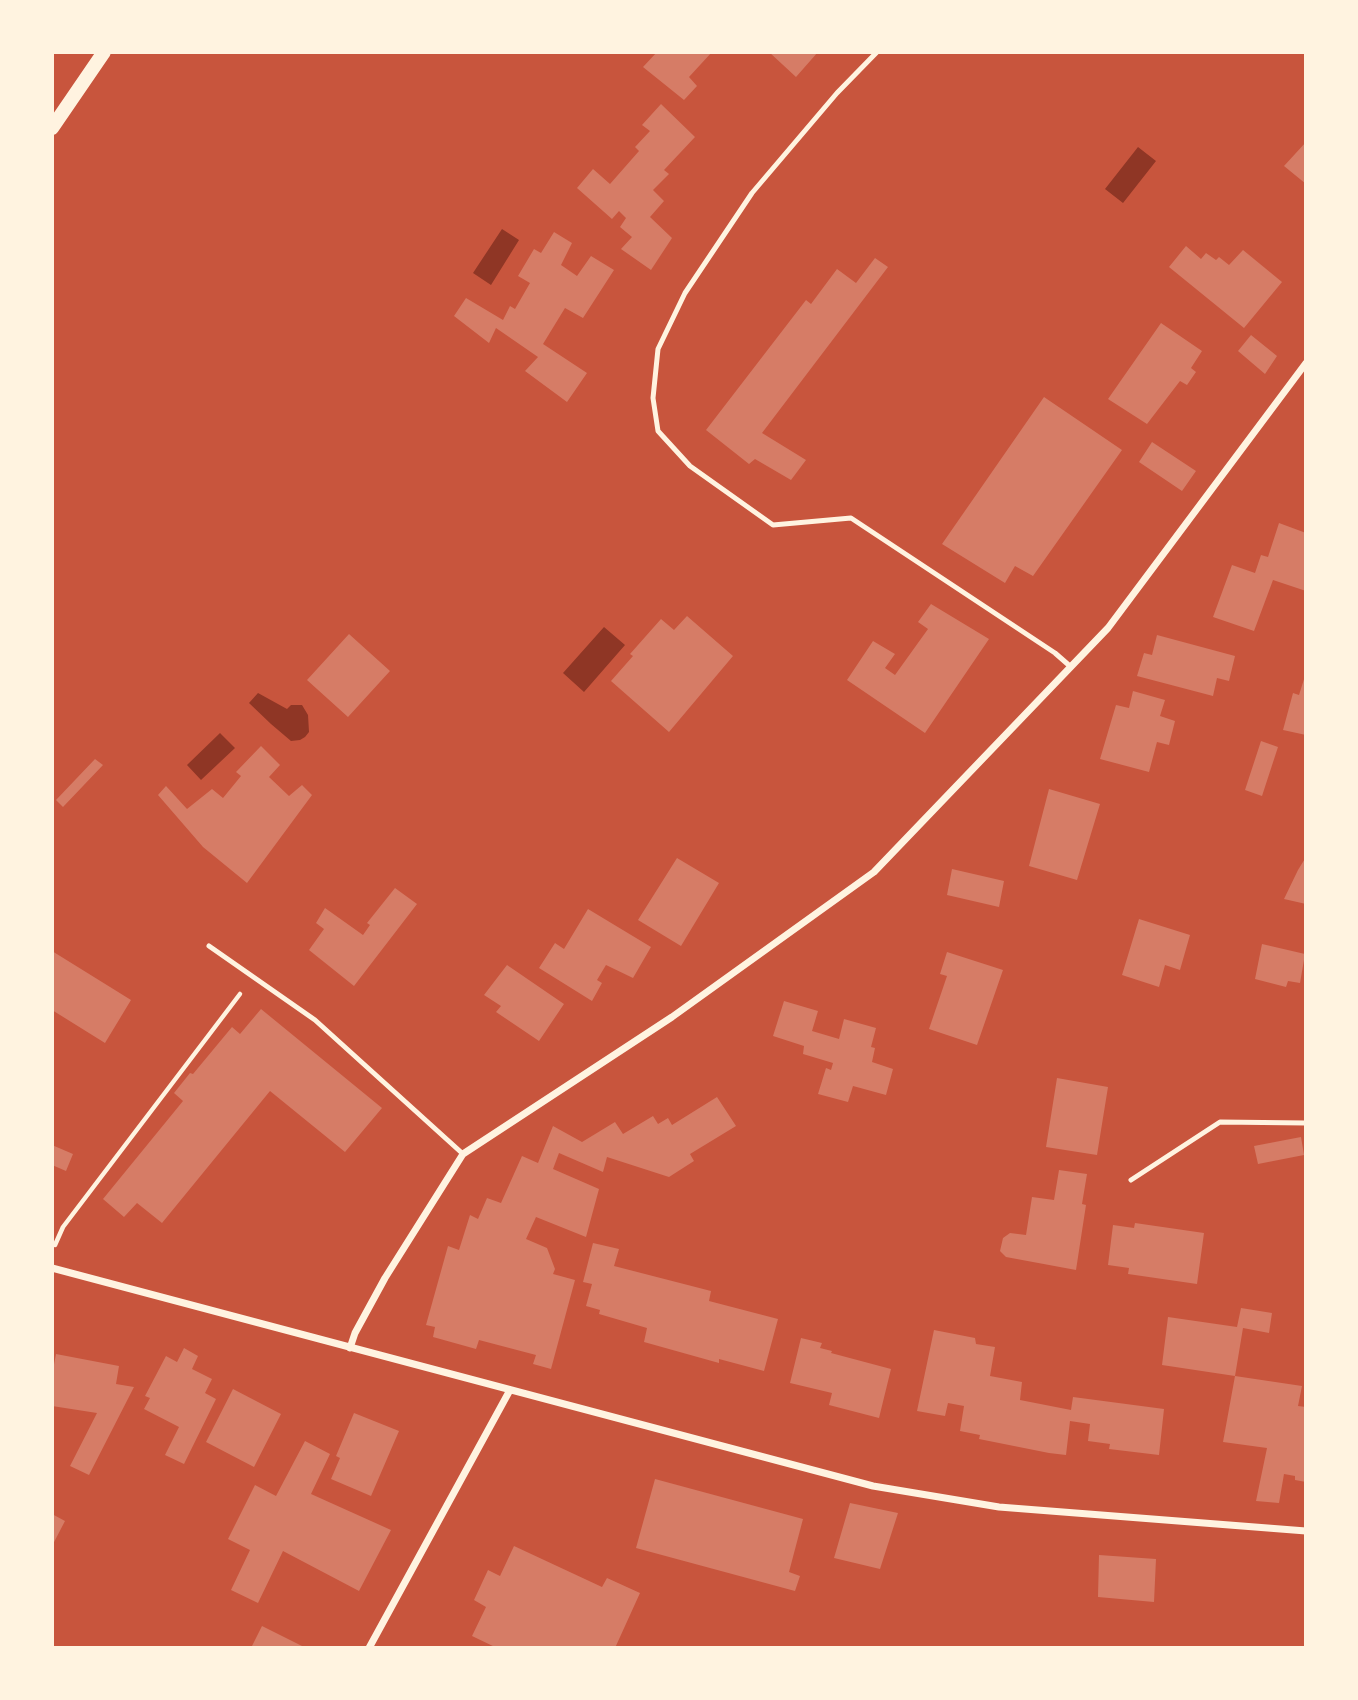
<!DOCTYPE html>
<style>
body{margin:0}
#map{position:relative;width:1358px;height:1700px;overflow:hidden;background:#c8553d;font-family:Cabin,sans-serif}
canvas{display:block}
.frame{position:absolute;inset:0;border:54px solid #fff3e0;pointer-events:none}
</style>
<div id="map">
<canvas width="1358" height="1700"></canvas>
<div class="frame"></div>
</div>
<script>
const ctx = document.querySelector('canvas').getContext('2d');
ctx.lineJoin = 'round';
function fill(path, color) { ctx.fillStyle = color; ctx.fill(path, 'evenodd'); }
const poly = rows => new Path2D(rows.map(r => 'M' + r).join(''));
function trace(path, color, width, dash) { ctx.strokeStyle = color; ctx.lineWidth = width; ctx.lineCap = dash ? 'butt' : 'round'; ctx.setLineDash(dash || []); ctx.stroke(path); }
fill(poly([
 [1138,147,1156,161,1123,203,1105,189],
 [502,229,519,240,491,285,473,273],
 [604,627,625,645,584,692,563,673],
 [258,693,287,709,291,705,302,705,308,715,309,732,305,737,300,740,291,741,271,724,249,703],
 [220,733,235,748,201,780,187,765]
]), '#8f3625');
fill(poly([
 [657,52,712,52,689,77,697,86,684,100,643,67],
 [769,52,818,52,796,77],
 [661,104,695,137,664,170,669,174,653,190,664,201,650,217,672,238,651,270,621,249,632,237,620,227,626,218,619,211,612,219,577,188,593,169,610,184,639,151,635,147,650,131,642,125],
 [1306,142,1306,184,1284,166],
 [554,232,572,243,561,265,577,276,591,256,614,270,583,318,565,308,543,344,587,373,567,402,525,371,538,357,496,328,489,343,454,316,466,298,503,320,510,306,515,309,530,283,518,276,534,249,541,253],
 [1186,246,1201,259,1206,253,1216,260,1219,257,1229,265,1243,250,1282,282,1244,328,1169,267],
 [875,258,888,267,762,433,806,460,791,480,755,459,749,464,706,430,806,300,811,304,837,269,856,283],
 [1161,323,1202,351,1191,368,1196,372,1187,385,1180,381,1147,424,1108,399],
 [1251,335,1277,356,1265,374,1238,351],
 [1044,397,1122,450,1033,576,1015,566,1005,583,942,544],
 [1152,442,1196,471,1182,491,1139,462],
 [1279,523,1306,533,1306,591,1273,580,1254,631,1213,617,1232,565,1255,573,1261,555,1268,557],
 [931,604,989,639,925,733,847,680,873,641,895,654,885,668,895,675,928,629,918,622],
 [687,616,733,656,669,732,611,681,633,656,630,654,661,619,674,630],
 [349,634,390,671,348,717,307,680],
 [1157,635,1235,656,1229,681,1217,678,1213,696,1137,676,1144,653,1152,655],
 [1305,676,1306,676,1306,735,1283,730,1293,693,1299,695],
 [1133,691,1165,700,1160,716,1175,721,1169,745,1157,742,1149,772,1100,759,1116,705,1129,708],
 [1261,741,1278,747,1262,796,1245,790],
 [261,746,280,765,269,777,289,796,302,785,312,795,247,883,203,847,158,795,166,786,187,809,212,789,223,798,241,776,236,772],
 [95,759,103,765,63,807,56,800],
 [1049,789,1100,804,1077,880,1029,866],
 [1306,857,1306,904,1284,899,1298,870],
 [677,858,719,883,681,946,638,920],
 [952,869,1004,881,999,907,947,895],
 [395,888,417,904,354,986,309,950,324,929,316,923,325,908,363,935,370,925,367,923],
 [588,909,651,947,633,978,606,965,597,980,602,983,592,1001,539,968,555,943,564,949],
 [1139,919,1190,935,1180,970,1165,965,1159,987,1122,975],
 [1262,944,1305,954,1300,983,1288,981,1286,987,1255,979],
 [52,951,131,1000,105,1043,52,1010],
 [947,952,1003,970,977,1045,929,1029,947,976,940,974],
 [507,965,564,1004,539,1041,496,1012,501,1006,484,995],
 [784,1001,818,1011,812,1031,839,1039,844,1019,876,1028,871,1047,875,1048,872,1062,893,1069,886,1095,853,1086,848,1102,818,1094,826,1068,831,1070,833,1063,803,1054,804,1046,773,1036],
 [261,1009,382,1108,345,1152,270,1091,162,1223,137,1203,124,1217,103,1199,183,1101,174,1093,190,1073,193,1074,232,1027,240,1034],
 [1057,1078,1108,1087,1097,1155,1046,1147],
 [717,1097,736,1126,690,1154,694,1161,669,1177,607,1157,603,1172,559,1153,553,1169,599,1189,586,1237,536,1217,526,1239,547,1248,555,1269,553,1274,575,1280,551,1369,533,1364,536,1355,479,1340,476,1349,433,1337,435,1327,426,1325,448,1246,459,1250,470,1215,478,1219,487,1198,501,1203,522,1156,538,1163,553,1126,582,1142,615,1122,623,1134,653,1116,658,1124,668,1118,672,1125],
 [1301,1137,1304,1155,1258,1164,1254,1146],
 [52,1145,73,1154,66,1171,52,1165],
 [1059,1170,1087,1174,1082,1204,1086,1205,1076,1270,1006,1257,1000,1251,1003,1238,1010,1233,1026,1235,1032,1197,1054,1200],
 [1135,1223,1204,1233,1197,1284,1128,1274,1129,1268,1108,1265,1113,1225,1134,1228],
 [593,1243,619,1249,614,1266,711,1291,709,1301,778,1319,764,1371,719,1359,719,1363,644,1342,647,1328,599,1314,600,1310,586,1306,592,1284,583,1282],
 [1241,1308,1272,1313,1269,1333,1243,1328,1235,1376,1162,1365,1168,1317,1237,1327],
 [934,1330,975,1338,976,1344,995,1347,990,1376,1022,1382,1020,1400,1071,1410,1073,1397,1164,1409,1159,1455,1109,1449,1110,1444,1088,1441,1090,1424,1070,1421,1066,1455,1049,1453,979,1439,980,1435,960,1431,964,1406,948,1403,945,1416,917,1411],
 [801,1338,822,1343,820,1348,832,1351,831,1353,891,1369,879,1418,829,1405,832,1393,790,1383],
 [184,1348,198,1356,192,1369,212,1379,205,1393,216,1399,184,1464,165,1455,179,1427,144,1409,150,1398,145,1396,166,1356,177,1362],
 [56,1354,119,1366,116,1384,134,1387,89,1475,70,1466,97,1413,52,1406,52,1375],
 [1235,1376,1302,1386,1298,1406,1306,1407,1306,1482,1295,1480,1295,1476,1284,1474,1279,1503,1256,1501,1267,1448,1223,1442],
 [233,1389,281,1414,254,1467,206,1442],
 [354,1413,399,1431,371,1496,331,1479,340,1458,336,1456],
 [305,1441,330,1454,311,1494,391,1530,359,1591,283,1551,258,1603,231,1590,250,1550,228,1539,255,1485,276,1496],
 [655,1479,803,1519,789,1572,800,1576,795,1591,636,1548],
 [850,1503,898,1513,880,1569,834,1558],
 [52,1514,65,1521,52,1546],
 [514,1546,602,1587,607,1578,640,1593,615,1648,497,1648,472,1636,486,1607,474,1600,488,1570,500,1576],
 [1099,1555,1156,1559,1154,1602,1098,1597],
 [262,1626,306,1648,251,1648]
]), '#d67c66');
trace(poly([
 [55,1245,63,1227,240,994]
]), '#fff3e0', 4.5);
trace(poly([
 [877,52,837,93,752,193,685,293,658,349,653,398,658,431,690,466,773,525,851,518,1055,653,1071,667],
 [209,946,315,1020,463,1154],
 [1131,1180,1220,1122,1306,1123]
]), '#fff3e0', 5);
trace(poly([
 [52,1268,873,1486,999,1507,1306,1531],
 [350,1348,355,1333,385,1278,463,1154,672,1017,874,872,1108,628,1306,363],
 [369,1648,510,1390]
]), '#fff3e0', 7);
trace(poly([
 [52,128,104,52]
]), '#fff3e0', 14);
</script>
